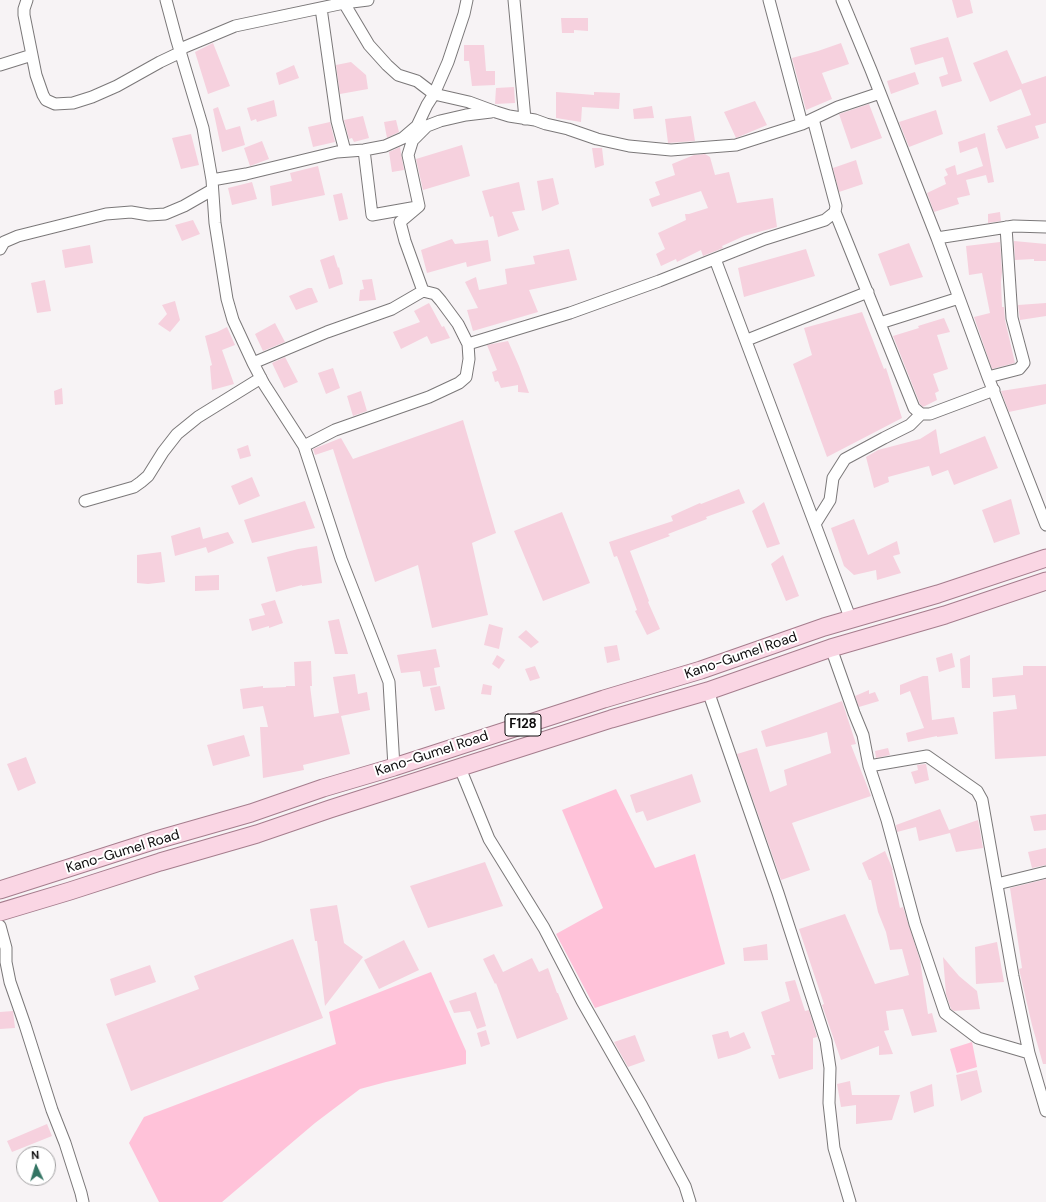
<!DOCTYPE html>
<style>
body{margin:0}
#map{position:relative;width:1046px;height:1202px;overflow:hidden;background:#f7f3f5;font-family:"DM Sans",sans-serif}
canvas{display:block}
.north{position:absolute;left:16px;top:1146px;width:40px;height:40px;box-sizing:border-box;background:#fff;border:1px solid #9f9e9f;border-radius:50%;rotate:356deg;font-size:11px;font-weight:700;line-height:16px;text-align:center;color:#0e0d0e}
.north::after{content:'';display:block;margin:auto;width:14px;height:18px;background:#337463;clip-path:polygon(50% 0,100% 100%,50% 72%,0 100%)}
</style>
<div id="map">
<canvas width="1046" height="1202"></canvas>
<div class="north">N</div>
</div>
<script>
const ctx = document.querySelector('canvas').getContext('2d');
ctx.lineJoin = 'round';
function fill(path, color) { ctx.fillStyle = color; ctx.fill(path, 'evenodd'); }
const poly = rows => new Path2D(rows.map(r => 'M' + r).join(''));
function trace(path, color, width, dash) { ctx.strokeStyle = color; ctx.lineWidth = width; ctx.lineCap = dash ? 'butt' : 'round'; ctx.setLineDash(dash || []); ctx.stroke(path); }
function write(font, color, halo, rows, align = 'center') {
  ctx.font = font + ' "DM Sans",sans-serif'; ctx.lineWidth = 4; ctx.setLineDash([]); ctx.textBaseline = 'middle'; ctx.strokeStyle = halo; ctx.fillStyle = color; for (const [text, x, y, turn = 0] of rows) {
    ctx.save(); ctx.translate(x, y); ctx.rotate((+turn || 0) * Math.PI / 180); ctx.textAlign = isNaN(turn) ? turn : align; if (halo) ctx.strokeText(text, 0, 0); ctx.fillText(text, 0, 0); ctx.restore();
  }
}
fill(poly([
 [616,789,655,868,695,854,725,964,595,1008,556,934,603,908,562,810],
 [431,972,466,1051,466,1064,386,1082,360,1089,315,1123,222,1202,159,1202,129,1143,144,1117,336,1044,329,1012],
 [972,1042,977,1067,957,1073,950,1049]
]), '#ffc2d9');
fill(poly([
 [952,0,970,0,973,13,957,18],
 [561,18,588,18,588,31,574,30,574,33,562,33],
 [948,37,962,81,942,87,939,77,948,74,943,57,915,65,910,48],
 [213,43,230,86,208,94,195,52],
 [841,43,849,64,822,73,832,99,806,110,792,58,818,51],
 [464,45,484,45,486,71,495,71,495,85,472,86,469,61,464,61],
 [1007,50,1022,84,1046,76,1046,123,1035,126,1039,138,1006,149,997,129,998,129,997,126,1031,115,1021,89,990,102,973,63],
 [351,62,366,75,368,89,340,94,336,65],
 [294,65,299,78,279,85,276,73],
 [915,72,919,84,891,94,887,81],
 [514,87,515,103,495,104,496,88],
 [556,92,594,95,594,92,620,93,619,109,582,107,581,122,556,118],
 [274,100,277,116,257,122,256,119,251,121,247,108],
 [755,101,767,125,736,138,724,112],
 [869,104,882,138,851,149,839,114],
 [652,106,654,118,634,119,633,109],
 [218,107,226,130,240,126,245,145,222,152,213,109],
 [936,110,943,134,909,147,899,122],
 [363,116,369,138,354,142,352,138,349,139,344,120],
 [691,116,695,141,668,143,665,119],
 [396,120,399,132,387,138,384,122],
 [330,122,335,142,313,147,308,127],
 [985,133,994,182,988,183,986,175,966,180,970,195,957,198,959,204,934,212,927,193,946,184,944,177,948,175,945,169,955,165,957,175,983,166,977,147,960,153,958,142],
 [191,134,199,165,181,169,172,138],
 [262,141,269,159,250,166,244,148],
 [462,145,470,176,423,190,416,159],
 [400,147,404,170,392,172,389,152],
 [592,148,602,148,604,165,595,168],
 [705,154,710,157,715,175,729,172,737,203,773,198,777,227,744,236,722,246,723,248,703,256,701,250,677,262,676,259,661,266,656,254,665,249,658,233,686,220,685,214,689,214,708,208,701,191,652,207,649,199,660,195,655,182,675,175,672,164,694,155],
 [856,160,863,184,839,192,833,168],
 [318,166,325,195,272,206,270,186,292,181,290,173],
 [553,178,559,204,542,211,537,181],
 [252,182,257,199,232,205,228,188],
 [519,182,525,210,512,212,519,230,498,237,493,216,490,217,482,191],
 [342,193,348,219,339,221,333,195],
 [1000,212,1001,221,988,223,988,214],
 [193,220,200,234,182,241,175,225],
 [452,239,455,244,488,240,491,261,467,267,466,262,427,273,421,250],
 [1014,241,1046,244,1046,261,1034,261,1034,259,1015,260],
 [1000,242,1002,272,1001,282,1002,307,1004,307,1005,320,1015,363,992,369,974,317,990,313,982,273,969,275,966,246],
 [909,243,923,277,890,286,878,254],
 [90,245,93,263,65,268,62,250],
 [569,249,577,280,529,290,538,312,473,331,467,310,478,308,465,282,476,277,479,290,507,284,505,269,535,264,533,256],
 [806,249,815,276,744,297,738,268],
 [334,255,338,268,339,267,343,284,329,289,320,260],
 [372,279,376,300,359,301,360,290,364,289,362,280],
 [45,280,51,311,37,313,31,283],
 [308,288,312,288,318,302,296,310,289,296],
 [175,301,180,320,170,332,158,324,167,314,162,305],
 [429,303,442,327,444,326,450,338,431,344,427,336,401,349,393,332,420,322,414,311],
 [1046,303,1046,316,1020,320,1018,305],
 [862,312,884,369,886,368,902,418,827,457,793,364,812,355,804,328],
 [944,318,950,332,937,335,948,369,933,374,939,391,935,393,937,400,923,407,920,404,893,336,919,328,918,326],
 [275,323,285,342,263,351,255,334],
 [227,327,235,345,222,350,234,384,212,390,210,366,212,365,205,336,217,332],
 [508,341,519,366,529,393,518,392,518,385,501,388,498,381,495,382,492,372,497,370,487,345],
 [285,357,298,382,284,388,272,363],
 [333,368,340,388,326,394,318,373],
 [1046,384,1046,404,1009,412,1001,391],
 [62,388,63,404,55,405,54,391],
 [361,391,367,411,353,416,347,396],
 [463,420,496,533,472,543,488,615,432,628,418,565,375,582,333,449,315,455,313,449,341,438,353,459],
 [936,429,940,454,985,436,998,468,954,485,948,470,932,476,929,466,888,477,889,482,874,488,866,457,878,450,920,439],
 [248,445,251,456,240,459,237,449],
 [252,477,260,496,239,505,231,486],
 [739,489,745,503,706,517,707,519,668,534,670,536,630,551,649,601,648,602,660,629,647,635,635,611,637,610,617,556,614,557,609,542,673,521,671,516,700,503,701,504],
 [1011,499,1020,534,994,543,982,510],
 [305,501,315,528,252,543,244,520],
 [764,502,780,544,767,548,752,511],
 [562,512,590,583,543,601,514,531],
 [854,519,868,555,897,541,900,554,893,556,901,573,877,580,876,570,854,575,844,566,831,528],
 [200,527,203,539,228,532,234,543,208,553,206,547,175,556,171,536],
 [317,546,322,583,302,586,302,585,276,592,267,557,298,549],
 [161,552,165,582,148,584,137,583,137,555],
 [783,555,799,596,786,601,771,564],
 [219,575,219,590,195,591,195,576],
 [275,600,283,623,269,628,269,626,252,631,249,619,265,615,261,604],
 [339,619,348,654,335,654,328,621],
 [489,624,503,628,499,649,484,645],
 [526,630,539,642,531,648,518,637],
 [617,645,620,660,607,663,604,647],
 [436,649,440,667,434,668,437,685,423,687,420,671,401,673,397,655],
 [952,653,955,667,939,672,936,658],
 [497,655,505,660,499,669,492,664],
 [970,655,970,688,962,688,960,659],
 [311,661,312,686,310,686,314,717,339,713,333,677,355,674,358,694,367,692,370,710,341,716,350,754,303,765,304,770,263,778,260,727,268,727,263,706,243,709,240,689,263,686,263,688,286,687,286,686,295,686,294,662],
 [535,666,540,678,530,681,525,669],
 [1023,666,1046,666,1046,756,995,759,993,712,1017,709,1015,695,993,697,992,678,1023,675],
 [923,676,928,676,932,720,954,717,958,734,937,737,937,736,908,742,906,733,924,728,910,691,900,695,900,685],
 [483,684,492,686,491,695,481,694],
 [440,686,445,709,435,711,430,688],
 [869,690,869,694,875,692,879,701,859,707,855,696],
 [842,701,856,744,851,745,871,796,792,823,810,870,781,880,737,754,757,748,770,792,787,785,784,770,831,753,827,732,810,737,766,747,761,731],
 [244,735,250,756,213,766,207,745],
 [888,748,890,755,876,758,875,751],
 [26,757,36,783,18,791,7,764],
 [926,764,929,780,915,784,911,772,918,770,917,765],
 [692,774,701,802,647,821,643,811,636,813,630,795],
 [940,809,949,830,978,820,983,848,956,852,950,833,919,841,916,827,897,832,896,825],
 [1046,814,1046,830,1034,831,1030,816],
 [1046,848,1046,865,1032,868,1028,852],
 [885,851,893,870,892,870,900,908,903,907,920,960,928,1014,932,1013,937,1032,912,1036,903,1009,886,1011,889,1030,884,1031,893,1054,879,1055,879,1046,841,1060,822,1005,824,1004,799,929,845,914,875,984,909,975,902,949,890,950,886,932,878,912,871,880,869,880,862,863],
 [485,862,503,906,428,928,410,886],
 [1046,879,1046,1064,1043,1064,1032,1025,1019,969,1022,968,1010,888],
 [337,905,344,943,363,957,325,1006,317,941,315,941,310,909],
 [293,939,323,1018,131,1091,106,1024,199,989,194,976],
 [404,940,419,970,379,989,364,960],
 [997,942,1004,982,976,984,975,947],
 [767,944,768,960,744,961,743,948],
 [494,954,503,972,532,958,539,972,548,968,557,993,558,993,568,1019,517,1039,496,983,495,984,483,959],
 [943,957,959,976,977,991,980,1009,954,1011,951,1009,946,994],
 [150,965,156,982,115,996,110,979],
 [795,980,805,1011,809,1010,817,1037,813,1038,813,1069,779,1079,771,1055,775,1055,761,1012,790,1001,785,982],
 [476,992,486,1026,477,1029,470,1011,454,1013,449,1001],
 [13,1011,15,1028,0,1029,0,1012],
 [486,1030,490,1044,481,1047,477,1033],
 [728,1031,730,1038,744,1032,751,1048,736,1054,718,1059,712,1035],
 [635,1035,645,1061,628,1067,614,1042],
 [977,1070,982,1092,961,1101,956,1075],
 [850,1081,852,1095,900,1095,892,1120,856,1124,856,1105,841,1107,837,1084],
 [932,1084,934,1106,914,1113,910,1092],
 [47,1124,52,1136,12,1152,7,1141]
]), '#f6d1de');
const street = poly([
 [27,0,24,9,24,15,36,75,43,95,46,100,55,104,73,103,92,97,117,86,160,62,181,52],
 [166,0,177,41,203,128,212,180,215,223,227,299,233,320,253,363,264,384,304,446,341,559,389,682,394,767],
 [514,0,525,119],
 [769,0,802,124],
 [842,0,871,70,937,238,988,377,1046,525],
 [344,3,369,45,387,65,398,75,417,81,434,94,469,102,496,112,509,116,535,120,546,124,568,129,597,139,629,146,671,150,736,145,802,124,838,107,880,93],
 [321,8,337,121,345,151],
 [180,49,235,26,344,3,368,0],
 [0,65,32,55],
 [813,119,836,206,835,212,914,408,921,414,930,414,994,390],
 [413,140,427,126,440,121,466,115,491,112],
 [364,150,372,215,417,207],
 [212,180,246,174,337,152,364,150,385,146,403,138,417,126],
 [937,238,1014,226,1046,227],
 [0,249,4,242,18,236,106,214,131,212,149,215,165,214,184,206,212,190],
 [715,259,851,620],
 [423,291,405,241,400,222,419,206,408,155,417,126,427,105,434,94,448,62,464,14,467,0],
 [880,323,959,298],
 [747,340,868,292],
 [468,344,570,313,659,281,765,239,825,220,835,212],
 [253,363,327,332,392,309,423,291,435,294,441,301,458,324,468,344,469,359,466,377,459,383,429,397,335,430,304,446],
 [988,377,1019,369,1024,363,1012,318,1006,227],
 [85,501,134,487,141,482,148,476,163,452,177,434,198,417,261,378],
 [815,524,830,500,833,478,845,459,884,438,910,425,921,414],
 [831,648,854,713,863,735,869,766,887,820,915,924,945,1013,978,1038,1029,1053],
 [708,691,778,893,826,1041,830,1068,829,1103,834,1148,850,1202],
 [869,766,927,756,977,791,982,800,1013,976,1029,1053,1046,1111],
 [460,768,489,839,544,928,582,1001,642,1106,685,1186,690,1202],
 [997,884,1046,872],
 [0,926,6,948,6,962,10,982,25,1025,52,1110,65,1143,81,1193,83,1202]
]);
const primary = poly([
 [0,890,153,841,251,813,323,788,394,767,604,699,701,670,824,627,938,594,1046,558],
 [0,912,70,891,160,862,257,834,330,809,611,719,708,691,831,648,945,615,1046,581]
]);
trace(street, '#7b7879', 13);
trace(primary, '#a57d8d', 19);
trace(street, '#fff', 11);
trace(primary, '#fad6e4', 17);
for (const [x, y, w] of [
 [523,725,36]
]) { const box = new Path2D(); box.roundRect(x - w / 2, y - 11, w, 22, 3); ctx.fillStyle = '#fff'; ctx.fill(box); trace(box, '#0e0d0e', 1); }
write('bold 13px', '#0e0d0e', null, [
 ["F128",523,725]
]);
write('14px', '#0e0d0e', '#fff', [
 ["Kano-Gumel Road",741,656,-19],
 ["Kano-Gumel Road",432,754,-18],
 ["Kano-Gumel Road",123,852,-17]
]);
</script>
